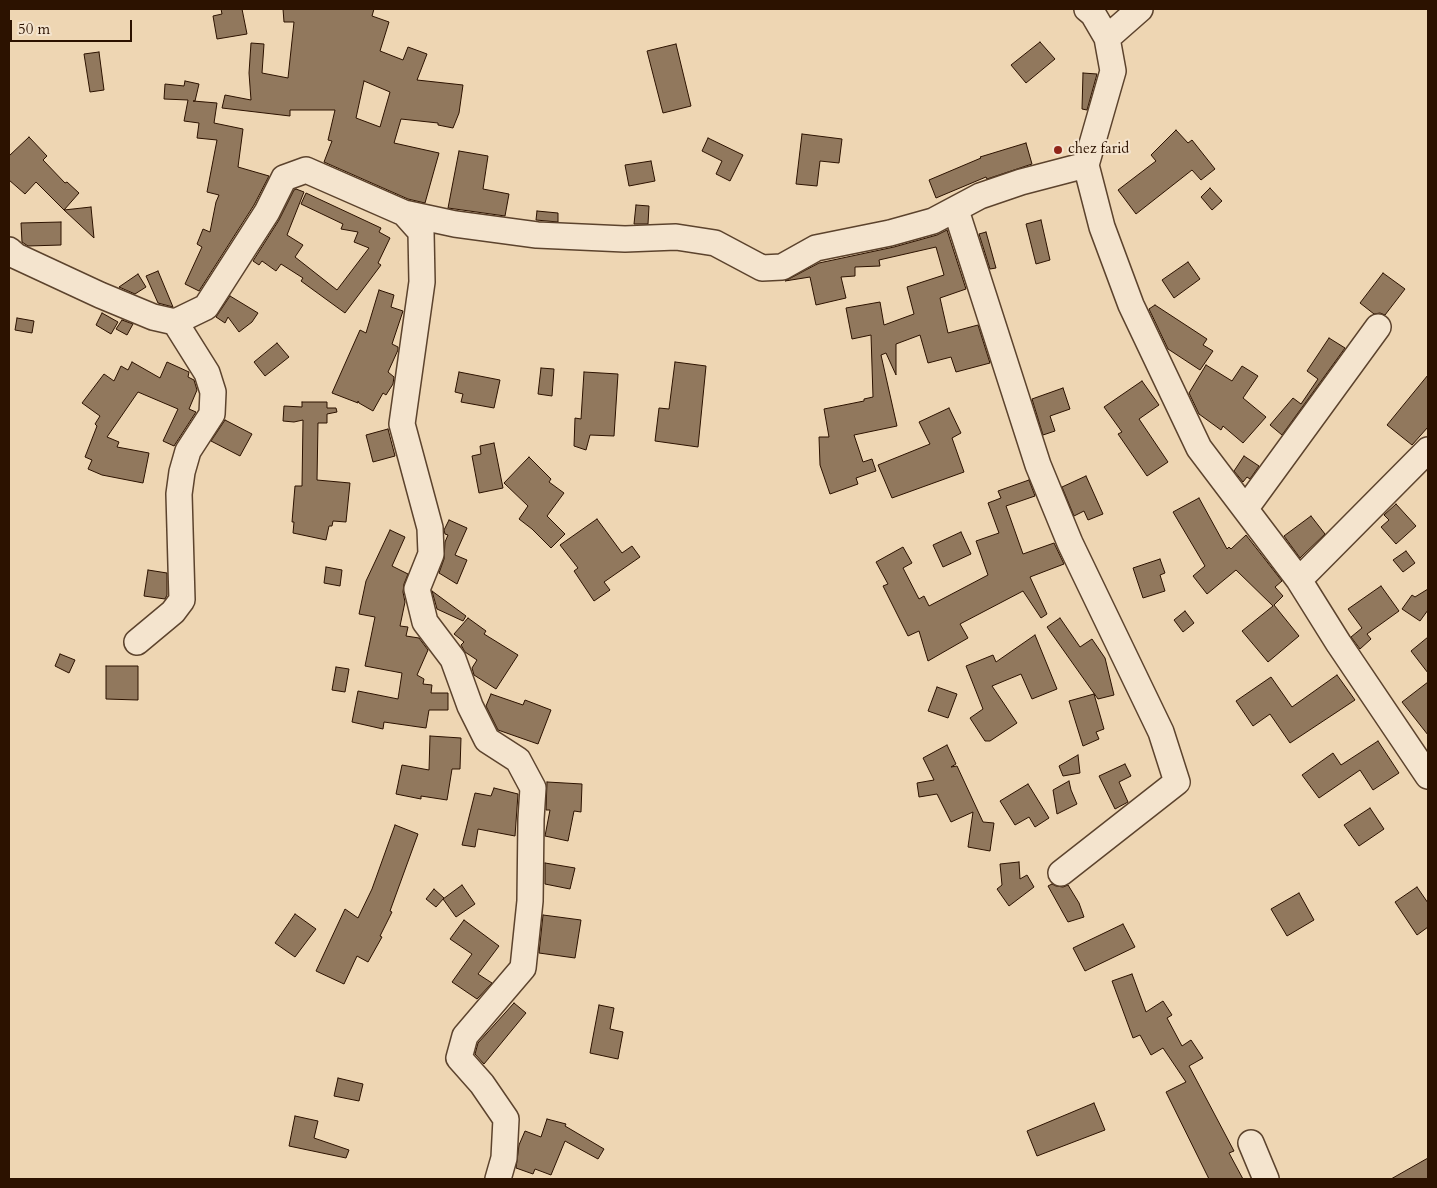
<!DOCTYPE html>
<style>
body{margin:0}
#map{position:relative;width:1437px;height:1188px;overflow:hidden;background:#eed6b3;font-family:Cardo,serif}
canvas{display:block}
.frame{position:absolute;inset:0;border:10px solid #2c1200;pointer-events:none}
.scale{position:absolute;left:10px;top:20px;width:122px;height:22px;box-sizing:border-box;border:2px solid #2c1200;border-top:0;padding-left:6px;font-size:15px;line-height:18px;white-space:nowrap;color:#2c1200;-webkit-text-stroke:4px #f4e4ce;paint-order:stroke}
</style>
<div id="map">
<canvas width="1437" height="1188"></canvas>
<div class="frame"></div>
<div class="scale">50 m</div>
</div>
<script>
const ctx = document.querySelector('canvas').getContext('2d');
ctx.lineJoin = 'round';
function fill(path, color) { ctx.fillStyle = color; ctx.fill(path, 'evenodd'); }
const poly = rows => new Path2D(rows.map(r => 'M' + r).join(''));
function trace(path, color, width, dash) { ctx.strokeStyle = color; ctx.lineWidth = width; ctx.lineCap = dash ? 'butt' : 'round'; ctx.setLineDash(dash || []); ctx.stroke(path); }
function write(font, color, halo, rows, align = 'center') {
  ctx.font = font + ' Cardo,serif'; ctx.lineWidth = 4; ctx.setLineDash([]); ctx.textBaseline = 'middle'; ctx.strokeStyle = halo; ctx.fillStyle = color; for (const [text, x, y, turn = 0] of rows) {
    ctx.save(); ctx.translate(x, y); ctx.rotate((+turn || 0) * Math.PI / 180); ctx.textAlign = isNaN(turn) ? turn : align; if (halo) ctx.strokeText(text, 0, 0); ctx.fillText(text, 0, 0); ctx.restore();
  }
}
const building = poly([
 [221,9,242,9,247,34,217,39,213,16,222,14,221,9],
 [283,9,374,9,372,16,389,22,380,51,403,60,408,47,427,54,417,80,463,85,459,113,453,128,438,125,438,123,401,119,394,143,439,153,425,203,408,199,324,162,332,141,328,140,335,110,290,110,290,116,222,108,225,95,251,100,249,73,251,43,264,44,262,73,288,78,294,22,284,22,283,9],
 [364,81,390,92,380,127,356,118,364,81],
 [1040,42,1055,59,1026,83,1011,65,1040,42],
 [676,44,691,106,663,113,647,51,676,44],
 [99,52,104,90,90,92,84,54,99,52],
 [1083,73,1097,74,1087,110,1082,109,1083,73],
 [185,81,199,84,195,101,193,101,217,103,214,123,243,129,238,167,269,176,254,205,199,291,185,284,202,247,197,244,203,229,210,232,216,202,219,195,207,192,217,140,197,138,199,123,184,121,188,100,164,99,165,84,184,86,185,81],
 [1176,130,1188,143,1192,140,1215,169,1201,180,1192,170,1136,214,1118,190,1156,161,1151,155,1176,130],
 [802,134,842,139,839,163,820,161,817,186,796,184,802,134],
 [29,137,47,156,43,160,65,183,67,182,79,193,64,210,36,182,25,194,9,180,9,156,29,137],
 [708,138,743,155,730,181,716,174,722,161,702,151,708,138],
 [1026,143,1032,164,987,179,986,177,936,198,929,180,981,158,980,157,1026,143],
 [459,151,488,156,483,189,509,194,505,216,448,208,459,151],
 [651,161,655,181,629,186,625,165,651,161],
 [1210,188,1222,201,1212,210,1201,197,1210,188],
 [296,189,304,192,287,235,303,245,295,257,337,290,369,248,354,242,358,232,341,229,343,224,301,204,306,193,381,228,379,232,390,238,378,263,381,265,345,313,301,281,303,278,281,264,276,271,262,261,259,265,253,261,279,220,294,190,296,189],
 [636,205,649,206,648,224,634,224,636,205],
 [91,207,94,238,64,210,91,207],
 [537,211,558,213,558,222,536,220,537,211],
 [1041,220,1050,260,1036,264,1026,224,1041,220],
 [61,222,61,245,28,246,22,242,21,223,61,222],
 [947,230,966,289,940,298,948,333,978,325,990,363,956,372,951,357,928,363,920,335,896,344,896,375,886,353,881,355,897,426,854,435,863,462,872,459,876,471,856,478,858,484,830,494,820,465,819,437,829,437,824,409,864,401,864,399,873,397,871,335,852,339,846,308,880,302,884,325,914,314,907,287,944,275,936,247,879,260,880,266,855,267,855,276,841,277,846,298,816,305,810,277,785,281,819,263,894,247,937,235,947,230],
 [986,232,996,268,990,269,979,234,986,232],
 [1188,262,1200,279,1174,298,1162,280,1188,262],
 [158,271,173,307,158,303,146,276,158,271],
 [1383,273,1405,289,1385,315,1380,313,1374,314,1360,303,1383,273],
 [138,274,146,287,135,294,119,287,138,274],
 [379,290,394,295,391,307,403,311,392,344,398,347,398,350,388,372,394,377,393,384,386,395,383,393,373,411,359,403,358,401,358,403,332,393,360,330,366,333,379,290],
 [230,296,258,313,252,322,239,332,228,317,225,323,216,317,230,296],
 [1155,305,1207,339,1203,345,1213,351,1200,370,1168,349,1149,309,1155,305],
 [102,313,118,322,111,334,96,325,102,313],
 [17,318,34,321,32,333,15,330,17,318],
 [122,320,133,324,127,335,116,329,122,320],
 [1329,338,1345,348,1282,435,1270,425,1293,398,1301,404,1318,379,1307,371,1329,338],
 [277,343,289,357,265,376,254,362,277,343],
 [132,362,160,378,167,362,189,372,188,377,194,380,197,390,189,409,196,412,174,446,163,441,178,409,138,392,107,437,119,442,117,447,149,453,143,483,102,475,88,469,92,460,85,457,97,426,95,424,100,416,82,403,104,374,114,381,121,366,128,370,132,362],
 [675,362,706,366,698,447,655,441,659,408,669,409,675,362],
 [1206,365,1232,381,1242,366,1258,376,1243,398,1266,417,1243,443,1223,426,1221,430,1199,414,1189,393,1206,365],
 [541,368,554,369,552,396,538,394,541,368],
 [459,372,500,380,494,408,461,402,463,394,455,392,459,372],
 [584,372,618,374,614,436,590,435,586,450,574,446,575,418,581,419,584,372],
 [1428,375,1428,427,1412,445,1387,425,1428,375],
 [1142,381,1159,405,1139,419,1168,462,1147,476,1118,434,1122,432,1104,407,1142,381],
 [1063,388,1070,409,1050,416,1055,431,1043,435,1032,399,1063,388],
 [302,402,327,402,327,408,336,408,337,412,327,414,327,423,318,423,317,480,350,483,346,522,333,521,332,526,329,526,326,540,293,533,294,522,292,522,295,486,302,486,303,420,294,422,283,421,284,406,302,407,302,402],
 [949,408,961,433,952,438,964,472,892,498,878,465,930,444,919,422,949,408],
 [225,420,252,434,240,456,211,441,225,420],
 [388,429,395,456,373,462,366,435,388,429],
 [494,443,503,488,479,493,472,456,481,454,480,446,494,443],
 [1244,456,1259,466,1250,479,1247,477,1243,482,1234,471,1244,456],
 [529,457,551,479,549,482,564,493,547,516,565,534,551,548,532,529,519,519,528,506,504,483,529,457],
 [1086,476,1103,514,1088,520,1084,511,1074,516,1062,487,1086,476],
 [1029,480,1035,496,1006,506,1023,554,1054,543,1064,564,1030,577,1047,614,1041,618,1023,591,960,624,968,638,928,661,919,631,908,636,883,586,888,584,876,562,903,547,912,563,903,568,919,599,924,596,929,606,988,575,976,541,999,533,988,503,1001,498,998,491,1029,480],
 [1199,498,1227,549,1229,547,1231,549,1246,535,1282,581,1275,587,1283,596,1274,605,1299,636,1268,662,1242,631,1273,606,1236,570,1207,594,1193,576,1205,566,1173,512,1199,498],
 [1396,504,1416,526,1396,544,1381,527,1389,520,1384,515,1396,504],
 [1311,516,1325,534,1300,558,1284,536,1311,516],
 [597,519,622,553,632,546,640,557,604,582,610,590,594,601,574,571,578,568,560,545,597,519],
 [449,520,467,528,455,555,467,560,457,584,439,573,444,559,445,542,448,535,445,534,444,530,449,520],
 [390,530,405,537,392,566,408,574,404,584,403,592,405,602,400,626,408,627,406,636,419,638,428,650,417,675,424,679,423,684,432,685,431,693,448,693,448,710,429,710,426,728,384,722,383,729,352,722,358,691,398,699,402,673,365,666,375,617,359,614,366,581,390,530],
 [961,532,971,554,943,567,933,545,961,532],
 [1406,551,1415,563,1403,572,1393,560,1406,551],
 [1160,559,1165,573,1160,575,1165,591,1143,598,1133,568,1160,559],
 [326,567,342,570,340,586,324,583,326,567],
 [148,570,167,573,167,595,165,599,144,596,148,570],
 [1381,586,1399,611,1367,634,1371,639,1360,649,1351,637,1362,628,1348,609,1381,586],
 [1428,589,1428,610,1420,621,1402,609,1412,595,1415,597,1428,589],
 [432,591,466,616,463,621,437,609,432,591],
 [1185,611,1194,623,1183,632,1174,620,1185,611],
 [468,618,486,631,484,634,518,655,496,689,474,675,472,668,477,660,465,652,461,645,464,642,454,634,468,618],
 [1060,618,1080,647,1092,639,1105,658,1114,695,1098,699,1047,627,1060,618],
 [1035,635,1057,689,1032,699,1021,674,992,686,1017,723,990,741,985,741,970,718,983,709,966,666,993,655,996,662,1035,635],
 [1428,637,1428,673,1411,651,1428,637],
 [60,654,75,660,69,673,55,666,60,654],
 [106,666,138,666,138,700,106,699,106,666],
 [336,667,349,669,345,692,332,690,336,667],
 [1337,675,1355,700,1290,743,1270,714,1253,726,1236,701,1271,677,1292,707,1337,675],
 [1428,682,1428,735,1402,702,1428,682],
 [937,687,957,694,948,718,928,711,937,687],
 [491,694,523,705,525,700,551,710,538,744,498,730,486,706,491,694],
 [1094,694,1104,729,1096,732,1099,739,1083,746,1069,701,1094,694],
 [430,736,461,738,460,769,452,769,447,800,421,796,421,799,396,794,402,765,429,770,430,736],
 [1378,741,1399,773,1373,790,1360,770,1319,798,1302,775,1333,753,1341,765,1378,741],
 [947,745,956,764,951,767,957,766,983,822,994,823,990,851,968,847,973,812,951,822,937,794,919,797,917,783,934,780,923,758,947,745],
 [1078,755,1080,773,1063,776,1059,766,1078,755],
 [1125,764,1131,776,1119,782,1128,802,1115,809,1099,776,1125,764],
 [1069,781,1071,790,1077,804,1057,814,1053,790,1069,781],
 [547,782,582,784,581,812,574,811,568,841,545,836,550,810,546,810,547,782],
 [1028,784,1049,818,1035,827,1029,817,1015,825,1000,801,1028,784],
 [494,788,518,794,515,836,478,829,475,847,462,845,475,793,491,796,494,788],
 [1370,808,1384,829,1359,846,1344,825,1370,808],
 [395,825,418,834,390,911,392,912,380,936,382,937,368,962,357,956,344,984,316,971,345,909,358,918,372,889,395,825],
 [1019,862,1020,879,1027,875,1034,887,1009,906,997,889,1002,885,1000,864,1019,862],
 [545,863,575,868,570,889,545,884,545,863],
 [1052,884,1056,886,1063,887,1068,885,1079,903,1084,917,1068,922,1048,886,1052,884],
 [462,885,475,904,456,917,443,899,462,885],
 [1417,887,1428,903,1428,927,1417,935,1395,902,1417,887],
 [434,889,444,898,436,907,426,899,434,889],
 [1299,893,1314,920,1287,936,1271,909,1299,893],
 [295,914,316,929,295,957,275,943,295,914],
 [543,915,581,920,575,958,539,953,543,915],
 [464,920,499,946,478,974,492,983,477,999,452,982,472,954,450,939,464,920],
 [1123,924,1135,947,1085,971,1073,948,1123,924],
 [1132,974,1146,1012,1163,1001,1172,1015,1167,1018,1182,1046,1191,1040,1203,1058,1189,1066,1234,1151,1229,1153,1243,1179,1209,1179,1166,1092,1186,1082,1163,1048,1151,1055,1140,1035,1133,1038,1112,981,1132,974],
 [514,1003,526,1013,484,1064,475,1054,478,1043,514,1003],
 [599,1005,614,1008,610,1029,623,1032,618,1059,590,1053,599,1005],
 [338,1078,363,1084,359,1101,334,1096,338,1078],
 [1094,1103,1105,1130,1037,1156,1027,1131,1094,1103],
 [295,1116,318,1121,314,1138,349,1150,346,1158,289,1146,295,1116],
 [547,1119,566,1124,565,1126,604,1149,598,1159,565,1141,551,1175,535,1169,533,1174,516,1168,519,1145,525,1131,541,1137,547,1119],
 [1428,1158,1428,1179,1391,1179,1428,1158]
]);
fill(building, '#91785d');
trace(building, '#2c1200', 1);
const minor = poly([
 [1087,9,1093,14,1107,38,1113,71,1086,165,1102,227,1131,305,1199,448,1299,580,1339,644,1428,776],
 [1107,38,1140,9],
 [956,210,1038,465,1070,543,1161,732,1177,782,1061,873],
 [404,213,455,224,537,235,625,239,676,237,715,243,762,268,782,267,816,248,890,233,933,221,980,196,1021,182,1086,165],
 [9,250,16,256,100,295,153,317,175,322,206,307,267,212,284,178,306,170,404,213,421,232,422,282,402,424,430,528,431,554,417,589,425,622,453,659,470,706,487,740,518,760,533,788,531,819,530,901,523,968,465,1036,459,1058,482,1084,506,1119,504,1158,498,1179],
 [1246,508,1378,327],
 [1299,580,1428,450],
 [137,642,173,612,182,600,179,494,182,472,188,451,212,414,213,392,207,373,175,322],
 [1251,1143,1266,1179]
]);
trace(minor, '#5c432d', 28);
trace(minor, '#f4e4ce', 25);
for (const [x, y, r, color] of [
 [1058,150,5,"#8f2418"]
]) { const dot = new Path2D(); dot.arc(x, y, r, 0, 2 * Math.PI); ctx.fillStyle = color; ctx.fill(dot); trace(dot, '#f4e4ce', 2); }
write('15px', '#2c1200', '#f4e4ce', [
 ["chez farid",1068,150]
], 'left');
</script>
